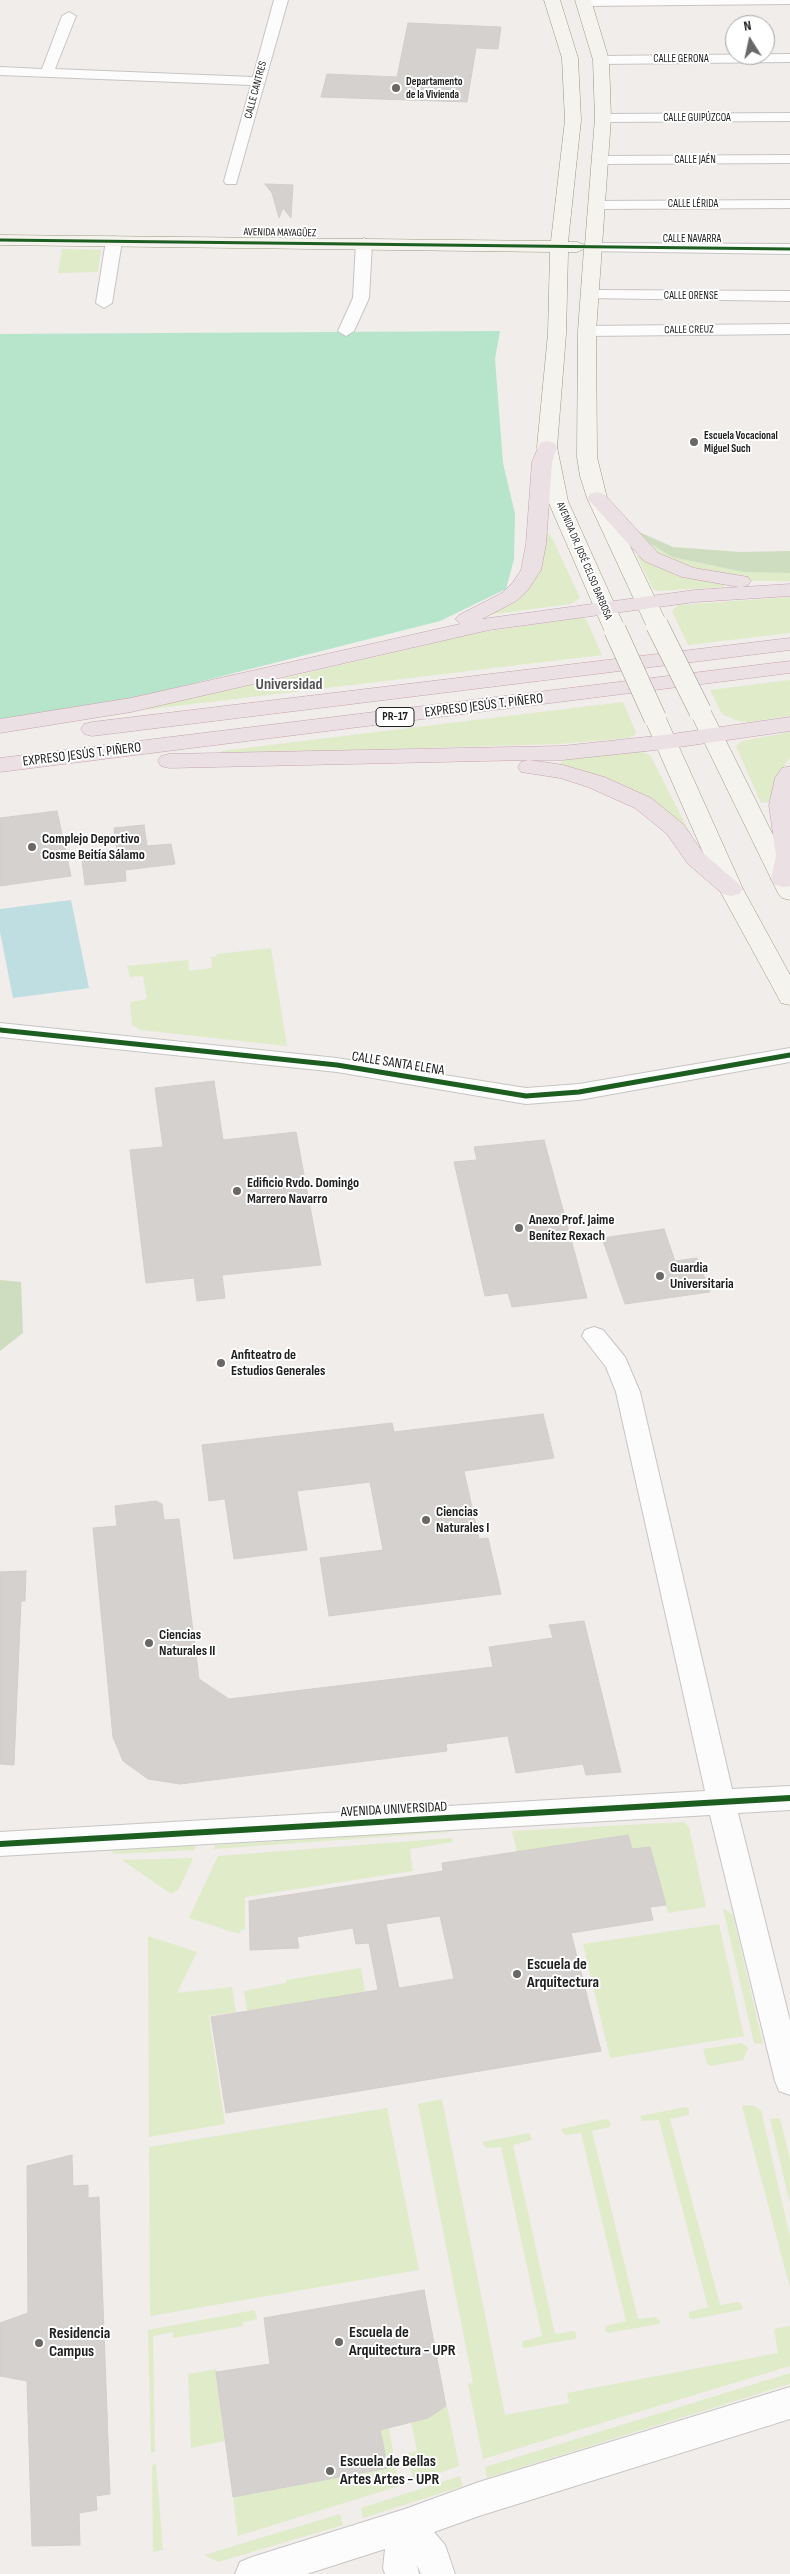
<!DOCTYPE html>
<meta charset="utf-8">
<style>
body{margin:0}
#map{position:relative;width:790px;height:2574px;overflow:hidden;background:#f0edea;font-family:"Sofia Sans Condensed",sans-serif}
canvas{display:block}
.north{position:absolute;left:725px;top:15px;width:50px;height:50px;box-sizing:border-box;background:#fff;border:1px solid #a6a6a6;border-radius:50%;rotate:350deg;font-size:14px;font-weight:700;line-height:20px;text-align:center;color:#212121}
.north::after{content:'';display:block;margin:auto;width:18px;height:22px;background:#696867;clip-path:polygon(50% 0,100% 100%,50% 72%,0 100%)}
</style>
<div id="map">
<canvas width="790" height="2574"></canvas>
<div class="north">N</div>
</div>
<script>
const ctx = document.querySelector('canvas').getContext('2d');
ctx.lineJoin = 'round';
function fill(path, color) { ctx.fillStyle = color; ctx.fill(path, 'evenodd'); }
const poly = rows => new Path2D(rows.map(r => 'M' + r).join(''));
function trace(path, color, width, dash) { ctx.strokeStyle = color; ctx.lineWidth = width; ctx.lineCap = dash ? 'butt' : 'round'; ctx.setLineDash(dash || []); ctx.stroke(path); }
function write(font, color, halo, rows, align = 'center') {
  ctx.font = font + ' "Sofia Sans Condensed",sans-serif'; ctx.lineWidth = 4; ctx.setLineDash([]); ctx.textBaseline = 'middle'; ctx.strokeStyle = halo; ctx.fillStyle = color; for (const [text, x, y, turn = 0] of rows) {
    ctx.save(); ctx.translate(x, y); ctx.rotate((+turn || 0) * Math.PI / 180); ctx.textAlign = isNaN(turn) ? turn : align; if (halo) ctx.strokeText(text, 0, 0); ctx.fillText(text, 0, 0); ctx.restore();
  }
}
fill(poly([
 [62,249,101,250,98,272,58,273],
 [546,530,553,540,580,598,571,604,487,615,518,597],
 [637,531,672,557,743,572,790,573,790,581,756,581,713,576,665,562],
 [637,556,641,556,726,585,723,587,658,591,653,589],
 [790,597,790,633,688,645,672,611,678,605],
 [578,618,584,618,587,621,602,655,143,710,146,707,281,679,476,633],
 [790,680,790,716,748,722,738,721,722,714,710,690],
 [623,702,636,732,634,736,627,738,560,744,220,754,221,751,229,750],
 [790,732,790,757,777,777,769,802,761,803,736,746,742,741],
 [639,751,650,755,694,841,680,826,561,767,560,764,563,760],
 [271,948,287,1046,140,1030,132,1025,130,1002,147,999,143,976,130,977,127,966,188,960,189,971,212,968,211,957,216,957,217,954],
 [684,1822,689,1827,706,1907,668,1913,650,1847,632,1849,628,1835,517,1852,512,1831],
 [449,1830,450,1832,214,1849,215,1845],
 [452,1838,453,1842,410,1849,413,1871,245,1897,245,1930,242,1929,239,1934,189,1918,218,1856],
 [196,1843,195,1850,115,1854,106,1848],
 [193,1858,179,1889,171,1894,122,1860],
 [723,1908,733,1915,763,2044,754,2043],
 [719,1924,744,2036,610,2058,583,1944],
 [148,1936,197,1952,177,1993,232,1987,236,2012,209,2016,225,2124,149,2137],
 [361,1968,365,1992,247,2011,244,1991,286,1983,286,1980],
 [742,2043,748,2048,743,2060,711,2066,707,2063,703,2049],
 [442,2099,505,2415,569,2403,567,2393,778,2353,774,2329,790,2326,790,2366,483,2459,468,2384,473,2383,418,2104],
 [752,2105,761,2110,790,2237,790,2288,742,2106],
 [686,2107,689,2109,689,2115,670,2119,720,2305,739,2302,743,2307,741,2310,693,2319,689,2318,689,2312,708,2307,659,2120,642,2121,640,2116],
 [387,2108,419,2270,150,2316,149,2147],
 [780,2118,790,2159,790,2204,770,2119],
 [606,2119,610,2121,610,2127,592,2131,638,2319,656,2317,660,2321,659,2324,608,2333,605,2331,606,2326,626,2321,581,2133,565,2135,561,2129],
 [529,2133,532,2140,513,2145,555,2334,574,2331,577,2336,575,2339,524,2348,522,2347,523,2341,542,2336,501,2147,486,2148,482,2142],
 [255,2310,257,2319,243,2322,243,2326,173,2338,173,2332,153,2336,155,2452,151,2453,148,2330],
 [216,2369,225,2441,191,2448,188,2374],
 [790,2373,790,2384,487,2478,485,2467],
 [447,2406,459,2466,413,2482,408,2453,417,2451,411,2422,428,2418],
 [389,2428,399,2486,238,2536,233,2497,387,2468,380,2430],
 [156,2464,163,2550,153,2552,152,2465],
 [460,2476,463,2486,363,2518,361,2508],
 [340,2514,343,2525,218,2562,204,2555]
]), '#e0ebca');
fill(poly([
 [637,531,673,547,740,552,790,551,790,573,743,572,672,557,651,544],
 [0,1280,21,1282,23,1333,0,1351]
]), '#ceddc0');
fill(poly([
 [500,331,495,359,503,463,515,514,514,559,506,589,440,621,104,706,0,719,0,334]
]), '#b7e5cc');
fill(poly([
 [71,900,89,988,13,998,0,932,0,909]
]), '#bfdee2');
const building = poly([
 [408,23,501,27,498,49,476,48,467,102,321,97,327,74,397,77,408,23],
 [265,184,293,185,291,218,283,208,279,218,272,193,265,184],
 [57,811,71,876,0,886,0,818,57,811],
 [144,825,147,846,171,844,175,864,125,870,126,881,85,885,82,860,118,857,114,828,144,825],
 [214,1081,223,1140,296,1132,321,1265,222,1275,225,1298,197,1301,194,1278,146,1283,130,1150,163,1147,155,1088,214,1081],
 [544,1140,587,1298,512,1307,508,1293,485,1296,454,1162,477,1160,474,1147,544,1140],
 [664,1229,675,1261,697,1258,710,1292,625,1304,602,1238,664,1229],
 [543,1414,554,1458,464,1471,479,1539,488,1538,501,1594,329,1616,320,1558,383,1550,370,1482,297,1491,307,1550,234,1559,225,1499,209,1501,202,1445,392,1423,394,1432,543,1414],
 [156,1501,162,1504,164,1520,179,1519,199,1679,229,1699,493,1667,489,1647,553,1638,549,1625,584,1621,621,1772,586,1775,583,1764,516,1773,508,1736,446,1744,447,1751,180,1784,148,1779,123,1761,113,1737,93,1528,117,1526,115,1506,156,1501],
 [26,1571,25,1601,21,1601,14,1765,0,1764,0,1572,26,1571],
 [628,1835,632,1849,650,1847,666,1905,650,1907,653,1920,571,1933,601,2051,226,2113,211,2017,378,1990,369,1943,356,1944,353,1928,297,1937,299,1948,250,1950,249,1901,443,1871,442,1863,628,1835],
 [440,1916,454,1979,399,1988,386,1924,440,1916],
 [72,2155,73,2186,88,2185,88,2198,99,2197,110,2494,96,2496,97,2510,79,2513,80,2545,32,2546,27,2381,0,2376,0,2323,28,2313,27,2166,72,2155],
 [424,2290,446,2406,428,2418,380,2430,388,2468,233,2497,216,2372,270,2364,264,2318,424,2290]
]);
fill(building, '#d4d1cf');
trace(building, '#d3cecb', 1);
const street = poly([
 [274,0,288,0,236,184,226,184,224,181,251,85,0,75,0,67,42,69,62,16,69,12,76,16,55,69,253,77,274,0],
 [579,0,790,0,790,4,584,6,579,5,579,0],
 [790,54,790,62,601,64,594,60,601,56,790,54],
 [790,113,790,121,603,122,596,118,603,114,790,113],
 [790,155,790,163,601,164,594,160,601,156,790,155],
 [790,200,790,208,597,209,590,205,597,201,790,200],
 [114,236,122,241,112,303,104,308,96,303,106,241,114,236],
 [364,238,372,243,369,298,354,331,346,336,338,331,353,298,356,243,364,238],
 [593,243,790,244,790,254,588,251,585,248,593,243],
 [592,290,790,291,790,301,586,298,584,295,592,290],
 [790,324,790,334,587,336,579,331,587,326,790,324],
 [0,1023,337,1058,526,1088,579,1084,790,1048,790,1062,579,1100,526,1104,337,1072,0,1037,0,1023],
 [594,1327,603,1330,625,1357,640,1392,732,1789,790,1786,790,1810,738,1813,790,2021,790,2095,779,2091,775,2081,710,1815,0,1856,0,1832,705,1791,616,1392,606,1367,582,1336,585,1330,594,1327],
 [790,2387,790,2419,479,2516,434,2532,445,2545,455,2574,421,2574,417,2565,419,2574,385,2574,383,2568,385,2549,307,2574,235,2574,240,2562,252,2557,405,2509,479,2482,790,2387]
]);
const secondary = poly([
 [544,0,560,0,578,58,581,120,568,242,577,242,585,245,595,118,593,60,575,0,591,0,609,60,611,118,596,331,597,457,607,498,668,625,664,629,657,631,650,629,646,625,587,498,580,476,577,457,578,331,584,249,577,252,568,252,566,334,557,447,568,501,626,630,623,635,615,636,607,635,604,630,548,501,537,447,548,334,550,252,0,245,0,235,551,241,565,120,562,58,544,0],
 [700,704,708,706,711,711,790,869,790,900,782,898,778,893,689,711,692,706,700,704],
 [655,711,663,713,666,718,743,889,790,975,790,1005,781,1003,778,997,719,889,644,718,647,713,655,711]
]);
const highway = poly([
 [547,441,554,443,557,447,552,462,546,544,541,570,528,590,516,601,482,619,695,590,739,587,682,577,644,561,587,498,590,494,597,492,604,494,658,553,694,568,748,577,751,581,748,585,743,587,790,584,790,596,695,602,489,630,131,712,0,733,0,719,131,698,460,624,455,619,459,615,502,593,513,582,521,570,526,544,532,462,540,443,547,441],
 [790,638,790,650,92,736,84,734,81,729,84,724,92,722,790,638],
 [790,661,790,673,0,772,0,758,790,661],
 [790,717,790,731,665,749,562,760,530,760,563,765,604,777,651,798,683,824,704,854,739,884,743,889,739,894,731,896,723,894,688,864,667,834,635,808,588,787,560,778,521,772,518,767,521,762,528,760,169,768,161,766,158,761,161,756,169,754,562,746,665,735,790,717],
 [790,766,790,886,783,887,775,885,771,880,776,856,769,805,775,778,782,768,790,766]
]);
trace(street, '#c7c5c4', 2);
trace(secondary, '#9b9982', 1);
trace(highway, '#c5a2af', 1);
fill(street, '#fdfcfc');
fill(secondary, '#f4f3ed');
fill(highway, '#ebe0e3');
const secondaryBridge = poly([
 [657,625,700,711],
 [615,630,655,718]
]);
trace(secondaryBridge, '#9b9982', 23, []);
trace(secondaryBridge, '#f4f3ed', 22);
trace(poly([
 [0,240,790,249]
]), '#1b5e20', 3);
trace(poly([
 [0,1030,337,1065,526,1096,579,1092,790,1055]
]), '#1b5e20', 5);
trace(poly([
 [0,1844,790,1798]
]), '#1b5e20', 6);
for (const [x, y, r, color] of [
 [396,88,5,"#696867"],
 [694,442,5,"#696867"],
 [32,847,5,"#696867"],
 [237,1191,5,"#696867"],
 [519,1228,5,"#696867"],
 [660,1276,5,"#696867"],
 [221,1363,5,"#696867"],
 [426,1520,5,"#696867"],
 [149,1643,5,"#696867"],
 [517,1974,5,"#696867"],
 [339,2342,5,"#696867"],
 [39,2343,5,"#696867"],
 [330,2471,5,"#696867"]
]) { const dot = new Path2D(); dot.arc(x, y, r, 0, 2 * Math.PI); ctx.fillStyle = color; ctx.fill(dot); trace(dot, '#fff', 2); }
write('11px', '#212121', '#fff', [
 ["CALLE GERONA",681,59],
 ["CALLE CANTRES",256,90,-75],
 ["CALLE GUIPÚZCOA",697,118],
 ["CALLE JAÉN",695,160],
 ["CALLE LÉRIDA",693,204],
 ["AVENIDA MAYAGÜEZ",280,233,1],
 ["CALLE NAVARRA",692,239],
 ["CALLE ORENSE",691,296],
 ["CALLE CREUZ",689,330,-1],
 ["AVENIDA DR. JOSÉ CELSO BARBOSA",584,561,67]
]);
write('bold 11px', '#212121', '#fff', [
 ["Departamento",406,82],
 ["de la Vivienda",406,95],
 ["Escuela Vocacional",704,436],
 ["Miguel Such",704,449]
], 'left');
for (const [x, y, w] of [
 [395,717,38]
]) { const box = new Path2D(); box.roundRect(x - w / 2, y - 9.5, w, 19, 4); ctx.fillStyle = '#fff'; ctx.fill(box); trace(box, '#212121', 1); }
write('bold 12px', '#212121', null, [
 ["PR-17",395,717]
]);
write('14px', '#212121', '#fff', [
 ["EXPRESO JESÚS T. PIÑERO",484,706,-7],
 ["EXPRESO JESÚS T. PIÑERO",82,755,-7],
 ["CALLE SANTA ELENA",398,1064,9],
 ["AVENIDA UNIVERSIDAD",394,1810,-3]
]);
write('bold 14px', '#212121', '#fff', [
 ["Complejo Deportivo",42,839],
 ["Cosme Beitía Sálamo",42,855],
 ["Edificio Rvdo. Domingo",247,1183],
 ["Marrero Navarro",247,1199],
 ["Anexo Prof. Jaime",529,1220],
 ["Benítez Rexach",529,1236],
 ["Guardia",670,1268],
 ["Universitaria",670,1284],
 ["Anfiteatro de",231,1355],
 ["Estudios Generales",231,1371],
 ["Ciencias",436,1512],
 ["Naturales I",436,1528],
 ["Ciencias",159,1635],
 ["Naturales II",159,1651]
], 'left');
write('bold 16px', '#545454', '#fff', [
 ["Universidad",289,685]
]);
write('bold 16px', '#212121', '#fff', [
 ["Escuela de",527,1965],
 ["Arquitectura",527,1983],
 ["Escuela de",349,2333],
 ["Arquitectura - UPR",349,2351],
 ["Residencia",49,2334],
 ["Campus",49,2352],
 ["Escuela de Bellas",340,2462],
 ["Artes Artes - UPR",340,2480]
], 'left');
</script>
